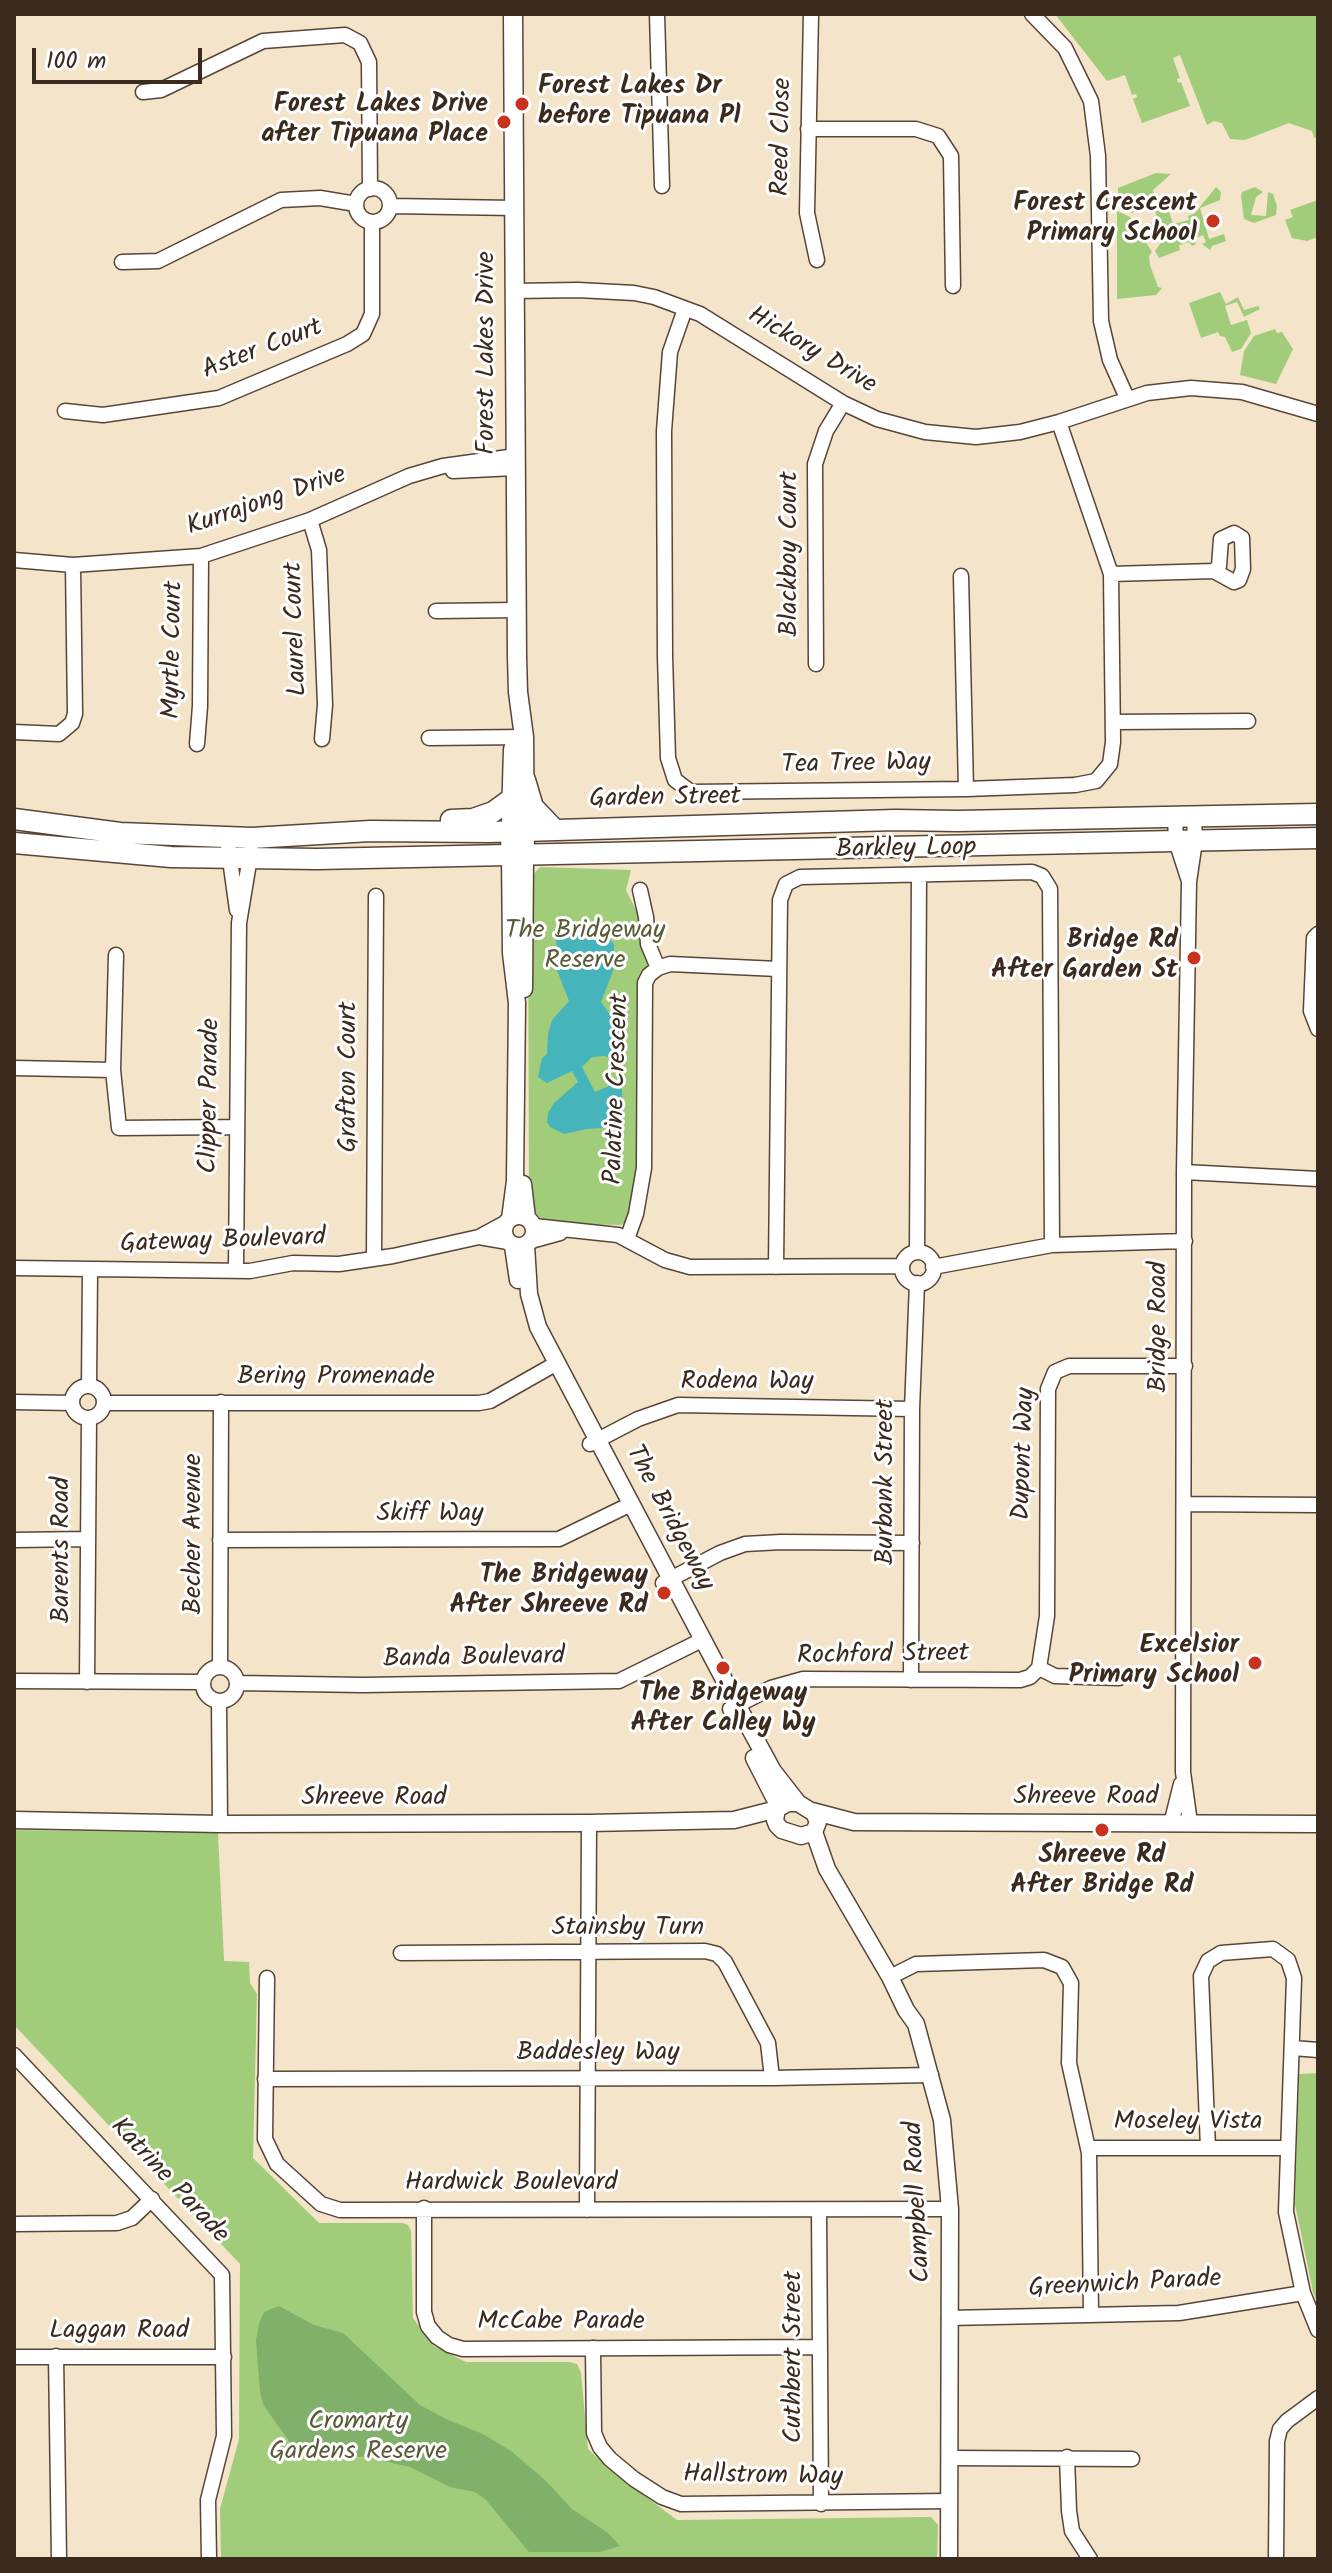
<!DOCTYPE html>
<style>
body{margin:0}
#map{position:relative;width:1332px;height:2573px;overflow:hidden;background:#f3e4ca;font-family:Kalam,sans-serif}
canvas{display:block}
.frame{position:absolute;inset:0;border:16px solid #3b2a1e;pointer-events:none}
.scale{position:absolute;left:32px;top:48px;width:170px;height:36px;box-sizing:border-box;border:4px solid #3b2a1e;border-top:0;padding-left:10px;font-size:24px;line-height:28px;white-space:nowrap;color:#3b2a1e;-webkit-text-stroke:6px #fff;paint-order:stroke}
</style>
<div id="map">
<canvas width="1332" height="2573"></canvas>
<div class="frame"></div>
<div class="scale">100 m</div>
</div>
<script>
const ctx = document.querySelector('canvas').getContext('2d');
ctx.lineJoin = 'round';
function fill(path, color) { ctx.fillStyle = color; ctx.fill(path, 'evenodd'); }
const poly = rows => new Path2D(rows.map(r => 'M' + r).join(''));
function trace(path, color, width, dash) { ctx.strokeStyle = color; ctx.lineWidth = width; ctx.lineCap = dash ? 'butt' : 'round'; ctx.setLineDash(dash || []); ctx.stroke(path); }
function write(font, color, halo, rows, align = 'center') {
  ctx.font = font + ' Kalam,sans-serif'; ctx.lineWidth = 6; ctx.setLineDash([]); ctx.textBaseline = 'middle'; ctx.strokeStyle = halo; ctx.fillStyle = color; for (const [text, x, y, turn = 0] of rows) {
    ctx.save(); ctx.translate(x, y); ctx.rotate((+turn || 0) * Math.PI / 180); ctx.textAlign = isNaN(turn) ? turn : align; if (halo) ctx.strokeText(text, 0, 0); ctx.fillText(text, 0, 0); ctx.restore();
  }
}
fill(poly([
 [1055,14,1318,14,1318,137,1314,138,1312,131,1289,123,1245,140,1230,139,1222,123,1214,121,1207,125,1180,55,1173,58,1180,78,1177,79,1178,83,1181,82,1190,106,1142,123,1133,99,1137,97,1136,94,1132,95,1125,75,1107,81],
 [1156,173,1171,174,1153,190,1156,201,1132,213,1118,207,1118,188],
 [1216,187,1221,192,1220,200,1200,208,1209,239,1224,234,1226,241,1212,246,1210,250,1202,244,1206,242,1203,235,1194,239,1196,244,1192,246,1189,242,1179,245,1180,250,1159,258,1155,251,1164,238,1154,208,1167,205,1173,224,1189,220,1188,216,1195,213],
 [1255,187,1263,192,1256,197,1251,215,1266,216,1268,192,1273,194,1277,206,1276,215,1254,223,1244,219,1241,196,1242,192],
 [1318,200,1318,237,1307,241,1292,238,1285,220,1293,217,1290,210],
 [1117,211,1130,217,1152,252,1149,256,1150,265,1158,287,1162,288,1156,295,1117,299],
 [1220,292,1226,304,1238,297,1244,310,1258,306,1260,309,1244,317,1237,302,1225,306,1231,325,1247,320,1251,333,1241,349,1232,352,1225,337,1220,336,1218,332,1201,338,1189,303],
 [1275,329,1277,333,1282,332,1293,349,1276,384,1240,375,1244,351,1254,336],
 [540,867,631,870,626,890,639,916,643,953,648,967,639,1165,628,1220,621,1225,561,1224,542,1219,529,1207,528,887,530,878],
 [14,1830,218,1833,224,1961,249,1962,250,1983,257,1994,253,2158,319,2223,403,2223,408,2225,411,2231,413,2318,434,2346,466,2362,569,2362,577,2364,581,2373,588,2449,613,2472,677,2520,931,2517,938,2525,937,2559,221,2559,220,2509,239,2439,240,2264,14,2025],
 [1318,2073,1318,2304,1313,2292,1295,2204,1299,2074]
]), '#a1cc79');
fill(poly([
 [279,2306,314,2325,343,2333,420,2405,446,2419,483,2434,511,2451,545,2480,572,2509,608,2533,620,2546,600,2552,529,2552,486,2500,475,2492,450,2487,410,2467,366,2457,299,2455,264,2406,260,2392,256,2340,259,2324,264,2312]
]), '#80b069');
fill(poly([
 [575,924,599,928,614,944,613,971,601,1002,619,1027,621,1034,619,1043,610,1058,605,1056,592,1057,582,1067,595,1092,611,1085,616,1084,622,1089,623,1127,586,1129,564,1134,550,1127,547,1122,548,1113,554,1103,578,1082,572,1071,547,1083,538,1077,542,1058,547,1054,548,1034,552,1020,569,1001,553,960,553,953,557,950,556,940,563,937,567,928]
]), '#45b5bb');
const minor = poly([
 [657,14,662,186],
 [811,14,807,213,817,260],
 [1032,14,1065,48,1091,101,1098,156,1101,321,1110,360,1127,398],
 [143,92,161,90,263,41,345,35,360,43,369,62,370,189],
 [808,129,916,129,938,136,951,156,953,286],
 '356 205a17 17 0 1 1 34 0a17 17 0 1 1-34 0Z',
 [391,206,514,208],
 [122,262,158,261,281,200,320,198,356,204],
 [514,291,578,290,634,293,654,297,700,314,843,403,877,419,925,432,976,437,1020,432,1059,422,1147,393,1191,388,1242,392,1318,414],
 [685,309,670,352,664,431,665,656,668,758,675,780,691,792,966,789,1075,785,1096,781,1110,764,1113,742,1111,574,1059,422],
 [65,411,103,415,219,398,347,344,363,334,372,314,372,223],
 [453,471,515,468],
 [310,520,319,550,325,705,322,739],
 [14,560,73,565,201,556,310,520,409,476,443,466,516,456],
 [1111,574,1214,571,1234,582,1239,580,1243,569,1242,538,1234,533,1221,539,1219,566,1214,571],
 [961,576,966,789],
 [436,611,517,610],
 [816,664,815,464,826,431,843,403],
 [1113,722,1248,721],
 [14,732,59,734,72,723,75,714,73,565],
 [429,738,524,737],
 [197,744,200,706,201,556],
 [1175,817,1176,841,1189,881],
 [227,838,237,910],
 [640,890,646,917,648,944,658,968],
 [1318,934,1314,938,1311,1011,1318,1029],
 [116,955,113,1070,119,1128,235,1127],
 [14,1068,113,1070],
 [1184,1172,1318,1179],
 [534,1226,618,1235,665,1260,690,1267,902,1266],
 [479,1237,508,1242],
 [627,1239,636,1214,644,1168,645,983,649,975,658,968,670,964,778,969],
 [531,1241,560,1233],
 [917,1252,919,876],
 '902 1268a16 16 0 1 1 32 0a16 16 0 1 1-32 0Z',
 [374,1258,376,896],
 [776,1267,780,900,786,884,800,877,1032,872,1042,876,1050,889,1052,1245],
 [933,1267,1052,1245,1185,1241],
 [14,1268,250,1271,293,1263,339,1264,393,1256,479,1237,507,1222],
 [236,1269,239,923,251,851],
 '72 1402a16 16 0 1 1 32 0a16 16 0 1 1-32 0Z',
 [89,1386,90,1270],
 [14,1402,72,1403],
 [104,1403,479,1403,490,1401,557,1363],
 [590,1444,638,1419,678,1405,912,1409],
 [1185,1504,1318,1505],
 [14,1540,88,1539],
 [220,1540,559,1539,631,1504],
 [663,1583,720,1553,745,1544,781,1542,912,1543],
 [220,1666,221,1402],
 '203 1684a17 17 0 1 1 34 0a17 17 0 1 1-34 0Z',
 [1039,1668,1047,1616,1048,1389,1055,1372,1069,1366,1185,1366],
 [1039,1668,1055,1676,1119,1678],
 [911,1680,912,1409,917,1283],
 [14,1681,203,1682],
 [87,1682,89,1418],
 [237,1683,363,1685,619,1681,702,1640],
 [219,1701,220,1824],
 [730,1709,771,1688,803,1679,1020,1680,1030,1677,1039,1668],
 [1190,1823,1183,1772,1184,1172,1189,882,1195,841,1194,817],
 [1171,1824,1181,1784],
 [401,1953,705,1951,717,1954,725,1962,768,2043,772,2078],
 [890,1977,916,1964,1044,1960,1062,1967,1071,1983,1069,2063,1089,2153,1091,2315],
 [267,1978,265,2139,277,2164,321,2204,340,2210,950,2209],
 [1293,2048,1318,2050],
 [14,2055,222,2275,224,2436,208,2500,209,2559],
 [265,2079,772,2078,931,2075],
 [1088,2148,1288,2148],
 [1208,2148,1201,1976,1208,1961,1221,1953,1273,1949,1288,1960,1294,1978,1286,2212,1303,2293,1318,2330],
 [424,2208,424,2312,428,2326,437,2337,449,2345,463,2349,820,2347],
 [587,2210,589,1823],
 [819,2210,821,2504],
 [14,2224,117,2223,132,2218,152,2199],
 [949,2318,1179,2313,1303,2293],
 [593,2348,594,2433,600,2447,610,2459,634,2479,662,2497,681,2504,949,2501],
 [56,2356,59,2559],
 [14,2357,224,2357],
 [1067,2457,1069,2511,1072,2531,1090,2559],
 [949,2458,1132,2459],
 [1276,2559,1277,2441,1280,2429,1287,2421,1318,2398]
]);
const tertiary = poly([
 [510,854,511,953,517,1003,515,1181,510,1219],
 [524,989,525,855],
 [523,1184,527,1218],
 '504 1231a15 15 0 1 1 30 0a15 15 0 1 1-30 0Z',
 [526,1245,529,1294,538,1327,749,1727,773,1771,798,1803],
 [513,1246,518,1280],
 [754,1758,779,1807],
 [788,1803,798,1803,814,1813,818,1822,814,1832,801,1836,782,1830,777,1825,775,1820,777,1809,788,1803],
 [812,1811,854,1822,1318,1824],
 [14,1820,220,1824,589,1823,734,1820,777,1809],
 [814,1832,827,1869,890,1977,906,2010,916,2024,942,2120,950,2209,949,2559]
]);
const secondary = poly([
 [513,14,517,657,518,692,524,737,525,855],
 [510,854,513,749]
]);
const primary = poly([
 [525,780,533,807,554,829],
 [14,819,120,833,252,838,370,831,489,832,895,820,958,821,1318,814],
 [451,820,473,819,493,812,511,799],
 [14,843,171,857,317,859,1318,838]
]);
trace(minor, '#574638', 17);
trace(tertiary, '#574638', 19);
trace(secondary, '#574638', 21);
trace(primary, '#574638', 23);
trace(minor, '#fff', 14);
trace(tertiary, '#fff', 16);
trace(secondary, '#fff', 18);
trace(primary, '#fff', 20);
for (const [x, y, r, color] of [
 [522,104,8,"#c8321e"],
 [504,122,8,"#c8321e"],
 [1213,221,8,"#c8321e"],
 [1194,958,8,"#c8321e"],
 [664,1593,8,"#c8321e"],
 [1255,1663,8,"#c8321e"],
 [723,1668,8,"#c8321e"],
 [1102,1830,8,"#c8321e"]
]) { const dot = new Path2D(); dot.arc(x, y, r, 0, 2 * Math.PI); ctx.fillStyle = color; ctx.fill(dot); trace(dot, '#fff', 3); }
write('bold 26px', '#3b2a1e', '#fff', [
 ["Forest Lakes Dr",538,89,"left"],
 ["before Tipuana Pl",538,119,"left"],
 ["Forest Lakes Drive",488,107],
 ["after Tipuana Place",488,137],
 ["Forest Crescent",1197,206],
 ["Primary School",1197,236],
 ["Bridge Rd",1178,943],
 ["After Garden St",1178,973],
 ["The Bridgeway",648,1578],
 ["After Shreeve Rd",648,1608],
 ["Excelsior",1239,1648],
 ["Primary School",1239,1678],
 ["The Bridgeway",723,1696,"center"],
 ["After Calley Wy",723,1726,"center"],
 ["Shreeve Rd",1102,1858,"center"],
 ["After Bridge Rd",1102,1888,"center"]
], 'right');
write('26px', '#3b2a1e', '#fff', [
 ["Reed Close",784,137,-89],
 ["Aster Court",263,351,-21],
 ["Hickory Drive",811,352,31],
 ["Forest Lakes Drive",489,353,-90],
 ["Kurrajong Drive",267,503,-19],
 ["Blackboy Court",792,554,-90],
 ["Laurel Court",298,629,-92],
 ["Myrtle Court",175,650,-89],
 ["Tea Tree Way",856,766,-1],
 ["Garden Street",665,800,-1],
 ["Barkley Loop",906,851,-1],
 ["Grafton Court",351,1077,-90],
 ["Palatine Crescent",619,1089,-88],
 ["Clipper Parade",212,1096,-89],
 ["Gateway Boulevard",223,1243,-2],
 ["Bridge Road",1161,1327,-90],
 ["Bering Promenade",336,1379],
 ["Rodena Way",747,1384],
 ["Dupont Way",1026,1454,-88],
 ["Burbank Street",888,1482,-90],
 ["Skiff Way",430,1516],
 ["The Bridgeway",668,1519,62],
 ["Becher Avenue",196,1534,-90],
 ["Barents Road",64,1550,-90],
 ["Rochford Street",883,1657,-1],
 ["Banda Boulevard",474,1660,-1],
 ["Shreeve Road",1086,1799],
 ["Shreeve Road",374,1800],
 ["Stainsby Turn",628,1930],
 ["Baddesley Way",598,2055],
 ["Moseley Vista",1188,2124],
 ["Katrine Parade",168,2182,47],
 ["Hardwick Boulevard",511,2185],
 ["Campbell Road",920,2202,-93],
 ["Greenwich Parade",1125,2286,-3],
 ["McCabe Parade",561,2324],
 ["Laggan Road",119,2333],
 ["Cuthbert Street",796,2357,-90],
 ["Hallstrom Way",763,2478,1]
]);
write('26px', '#5a5b39', '#fff', [
 ["The Bridgeway",585,933],
 ["Reserve",585,963],
 ["Cromarty",358,2424],
 ["Gardens Reserve",358,2454]
]);
</script>
